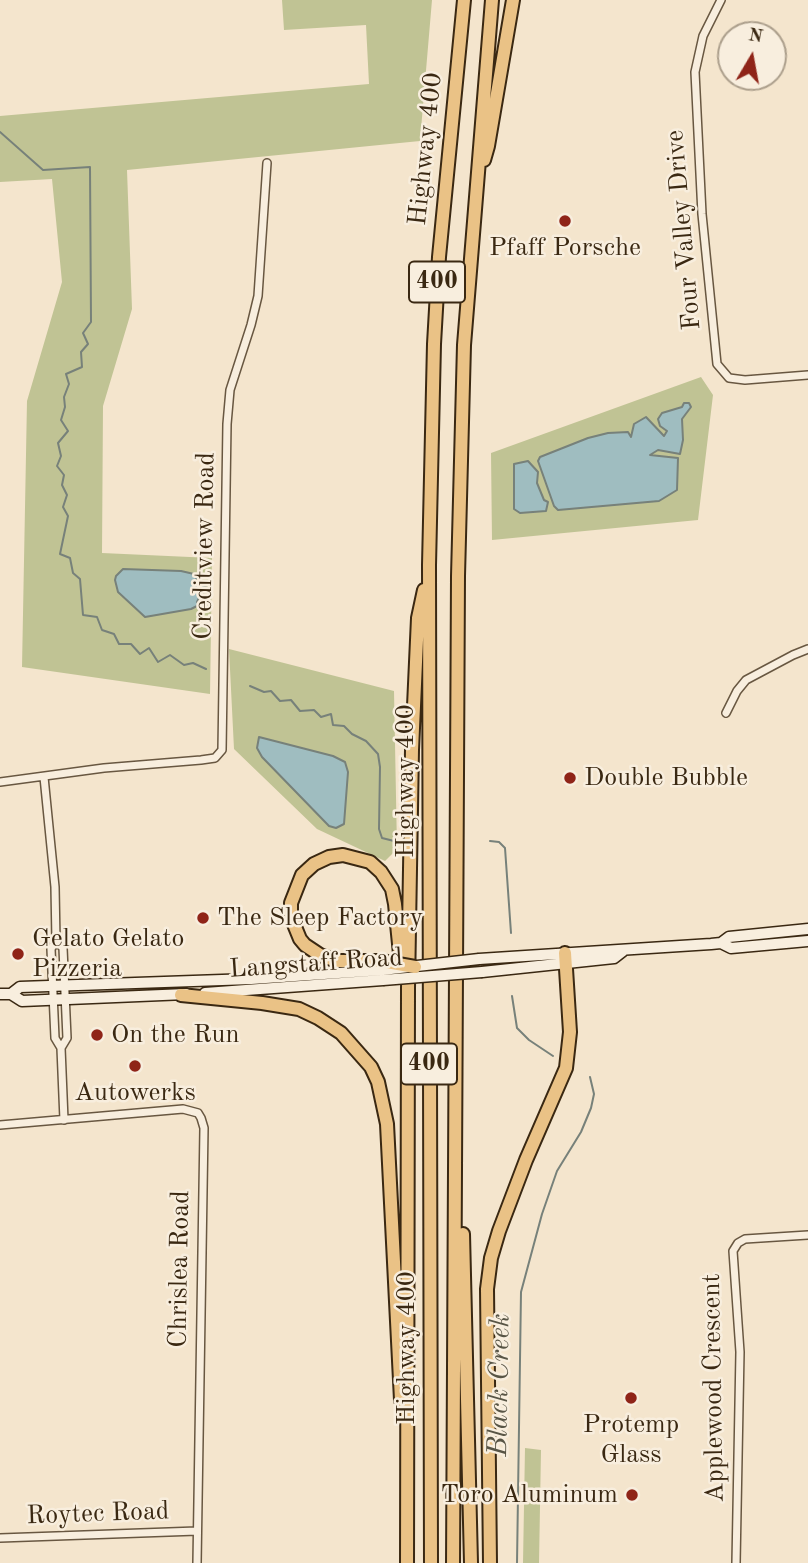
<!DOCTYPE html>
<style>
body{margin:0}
#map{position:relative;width:808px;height:1563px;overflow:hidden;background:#f4e5cd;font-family:"Old Standard TT",serif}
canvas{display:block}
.north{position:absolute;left:717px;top:21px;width:70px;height:70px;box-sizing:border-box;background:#f8eede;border:2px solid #ac9f8c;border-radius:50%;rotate:10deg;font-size:19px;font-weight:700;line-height:28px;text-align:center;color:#3a2812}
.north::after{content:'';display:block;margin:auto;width:24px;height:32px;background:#8f2418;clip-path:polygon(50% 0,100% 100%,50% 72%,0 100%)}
</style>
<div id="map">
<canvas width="808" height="1563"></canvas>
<div class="north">N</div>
</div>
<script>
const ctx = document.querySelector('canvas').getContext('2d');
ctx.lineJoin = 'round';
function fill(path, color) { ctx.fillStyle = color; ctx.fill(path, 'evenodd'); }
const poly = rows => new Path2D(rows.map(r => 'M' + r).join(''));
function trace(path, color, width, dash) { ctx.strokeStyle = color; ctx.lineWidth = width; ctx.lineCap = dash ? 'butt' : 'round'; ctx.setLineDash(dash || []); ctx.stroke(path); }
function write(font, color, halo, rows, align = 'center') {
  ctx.font = font + ' "Old Standard TT",serif'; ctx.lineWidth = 5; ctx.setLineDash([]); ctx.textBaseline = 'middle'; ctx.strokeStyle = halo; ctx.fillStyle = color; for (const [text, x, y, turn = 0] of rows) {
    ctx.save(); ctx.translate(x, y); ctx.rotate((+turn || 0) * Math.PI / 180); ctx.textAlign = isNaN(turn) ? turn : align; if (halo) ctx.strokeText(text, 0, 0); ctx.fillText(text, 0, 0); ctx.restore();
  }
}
fill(poly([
 [282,0,432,0,420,141,127,170,132,309,103,406,102,553,212,558,210,694,22,667,27,401,62,282,52,179,0,182,0,116,369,84,366,25,284,30],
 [701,377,713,395,698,520,492,540,491,453],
 [229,649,394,691,397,849,385,861,317,829,234,749],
 [525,1448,541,1450,539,1563,523,1563]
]), '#c0c394');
const water = poly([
 [684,403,689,403,691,407,682,419,683,440,680,454,658,450,650,455,678,458,677,490,659,501,558,510,554,506,538,461,540,457,588,438,608,433,628,432,631,437,634,424,646,417,664,436,667,431,660,426,658,419,662,413,682,407,684,403],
 [528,461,538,472,537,483,544,500,548,502,546,511,520,513,514,509,514,464,528,461],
 [123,569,181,571,194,574,199,583,206,587,206,590,200,596,197,602,199,605,191,609,145,617,118,592,115,580,116,576,123,569],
 [259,737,333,756,345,762,348,772,344,824,336,828,329,826,262,757,257,748,259,737]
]);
fill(water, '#9fbdc0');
trace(water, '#77817a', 2);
trace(poly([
 [0,132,43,170,90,167,91,322,83,333,88,344,81,352,82,367,66,374,69,384,64,397,65,407,61,420,68,431,58,443,61,456,57,466,64,475,62,485,67,495,63,507,68,516,60,554,70,558,73,573,80,579,83,615,97,617,102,630,114,634,119,644,131,644,140,654,149,648,158,662,170,655,184,665,193,663,206,669],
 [250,686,264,692,271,691,280,701,291,700,300,711,314,710,321,717,331,714,333,725,344,726,352,734,366,741,378,754,380,767,379,829,382,838,398,842],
 [490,841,499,842,505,848,511,933],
 [512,996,517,1028,529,1040,553,1056],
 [517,1563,521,1292,542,1214,557,1171,581,1132,591,1108,594,1094,590,1077]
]), '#77817a', 2);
const minor = poly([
 [721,0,703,36,695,72,702,214,717,364,729,378,745,380,808,375],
 [726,713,737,691,746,680,793,655,808,649],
 [44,777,55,887,56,941,51,949,55,1038,61,1048,64,1120],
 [0,782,104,768,201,760,215,758,222,750,227,424,230,390,251,325,258,296,267,163],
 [56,941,63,948,67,1038,61,1048],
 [0,1125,183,1109,198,1113,201,1118,204,1128,197,1563],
 [0,1538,197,1531],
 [736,1563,740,1352,733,1251,738,1243,745,1239,808,1235]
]);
const secondary = poly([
 [721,943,731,948,808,941],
 [479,959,711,944,721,943,729,937,808,929],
 [482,972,614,958,623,951],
 [205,993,383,980],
 [0,994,11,994,22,1001,186,994],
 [11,994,20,987,251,979,382,970]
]);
const motorway = poly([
 [484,160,488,146,513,0],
 [381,961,337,961,320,955,305,945,300,939,291,917,291,903,302,875,314,864,329,857,343,855,370,862,381,872,392,889,395,904,401,964],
 [181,995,262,1003,299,1009,318,1018,341,1033,371,1067,378,1082,387,1124,401,1400],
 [463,1234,471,1563],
 [407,1563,408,988,412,750,418,618,424,590],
 [431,1563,429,565,434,344,439,257,464,0],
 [453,1563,458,576,464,345,492,0],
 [490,1563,487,1289,491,1258,499,1231,526,1160,566,1068,570,1032,565,953]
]);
trace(minor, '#685741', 10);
trace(secondary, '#3a2812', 13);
trace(motorway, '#3a2812', 16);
trace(minor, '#f8eede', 7);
trace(secondary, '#f8eede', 10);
trace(motorway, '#eac286', 12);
const secondaryBridge = poly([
 [382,970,479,959],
 [383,980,482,972]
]);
const motorwayBridge = poly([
 [381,961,415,967]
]);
trace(secondaryBridge, '#3a2812', 13, []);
trace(motorwayBridge, '#3a2812', 16, []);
trace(secondaryBridge, '#f8eede', 10);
trace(motorwayBridge, '#eac286', 12);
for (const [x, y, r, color] of [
 [565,221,7,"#8f2418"],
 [570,778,7,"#8f2418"],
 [203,918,7,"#8f2418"],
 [18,954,7,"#8f2418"],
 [97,1035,7,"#8f2418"],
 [135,1066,7,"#8f2418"],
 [631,1398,7,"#8f2418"],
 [632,1495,7,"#8f2418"]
]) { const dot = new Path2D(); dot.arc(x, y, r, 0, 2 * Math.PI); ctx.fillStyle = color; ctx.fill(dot); trace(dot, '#f8eede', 2.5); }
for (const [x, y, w] of [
 [437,282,56],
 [429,1064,56]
]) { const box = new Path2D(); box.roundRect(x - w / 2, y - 20.5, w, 41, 5); ctx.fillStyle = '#f8eede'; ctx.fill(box); trace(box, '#3a2812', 2); }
write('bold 24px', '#3a2812', null, [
 ["400",437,282],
 ["400",429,1064]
]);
write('26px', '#3a2812', '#f8eede', [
 ["Highway 400",426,149,-84],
 ["Four Valley Drive",684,230,-95],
 ["Creditview Road",205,546,-89],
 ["Highway 400",406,781,-90],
 ["Langstaff Road",316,964,-4],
 ["Chrislea Road",180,1269,-89],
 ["Highway 400",407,1348,-90],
 ["Applewood Crescent",714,1388,-91],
 ["Roytec Road",98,1514,-2]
]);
write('26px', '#3a2812', '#f8eede', [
 ["Pfaff Porsche",565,248,"center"],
 ["Double Bubble",584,778],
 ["The Sleep Factory",217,918],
 ["Gelato Gelato",32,939],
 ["Pizzeria",32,969],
 ["On the Run",111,1035],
 ["Autowerks",135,1093,"center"],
 ["Protemp",631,1425,"center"],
 ["Glass",631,1455,"center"],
 ["Toro Aluminum",618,1495,"right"]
], 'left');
write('italic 28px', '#585546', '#f8eede', [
 ["Black Creek",500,1385,-89]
]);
</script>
